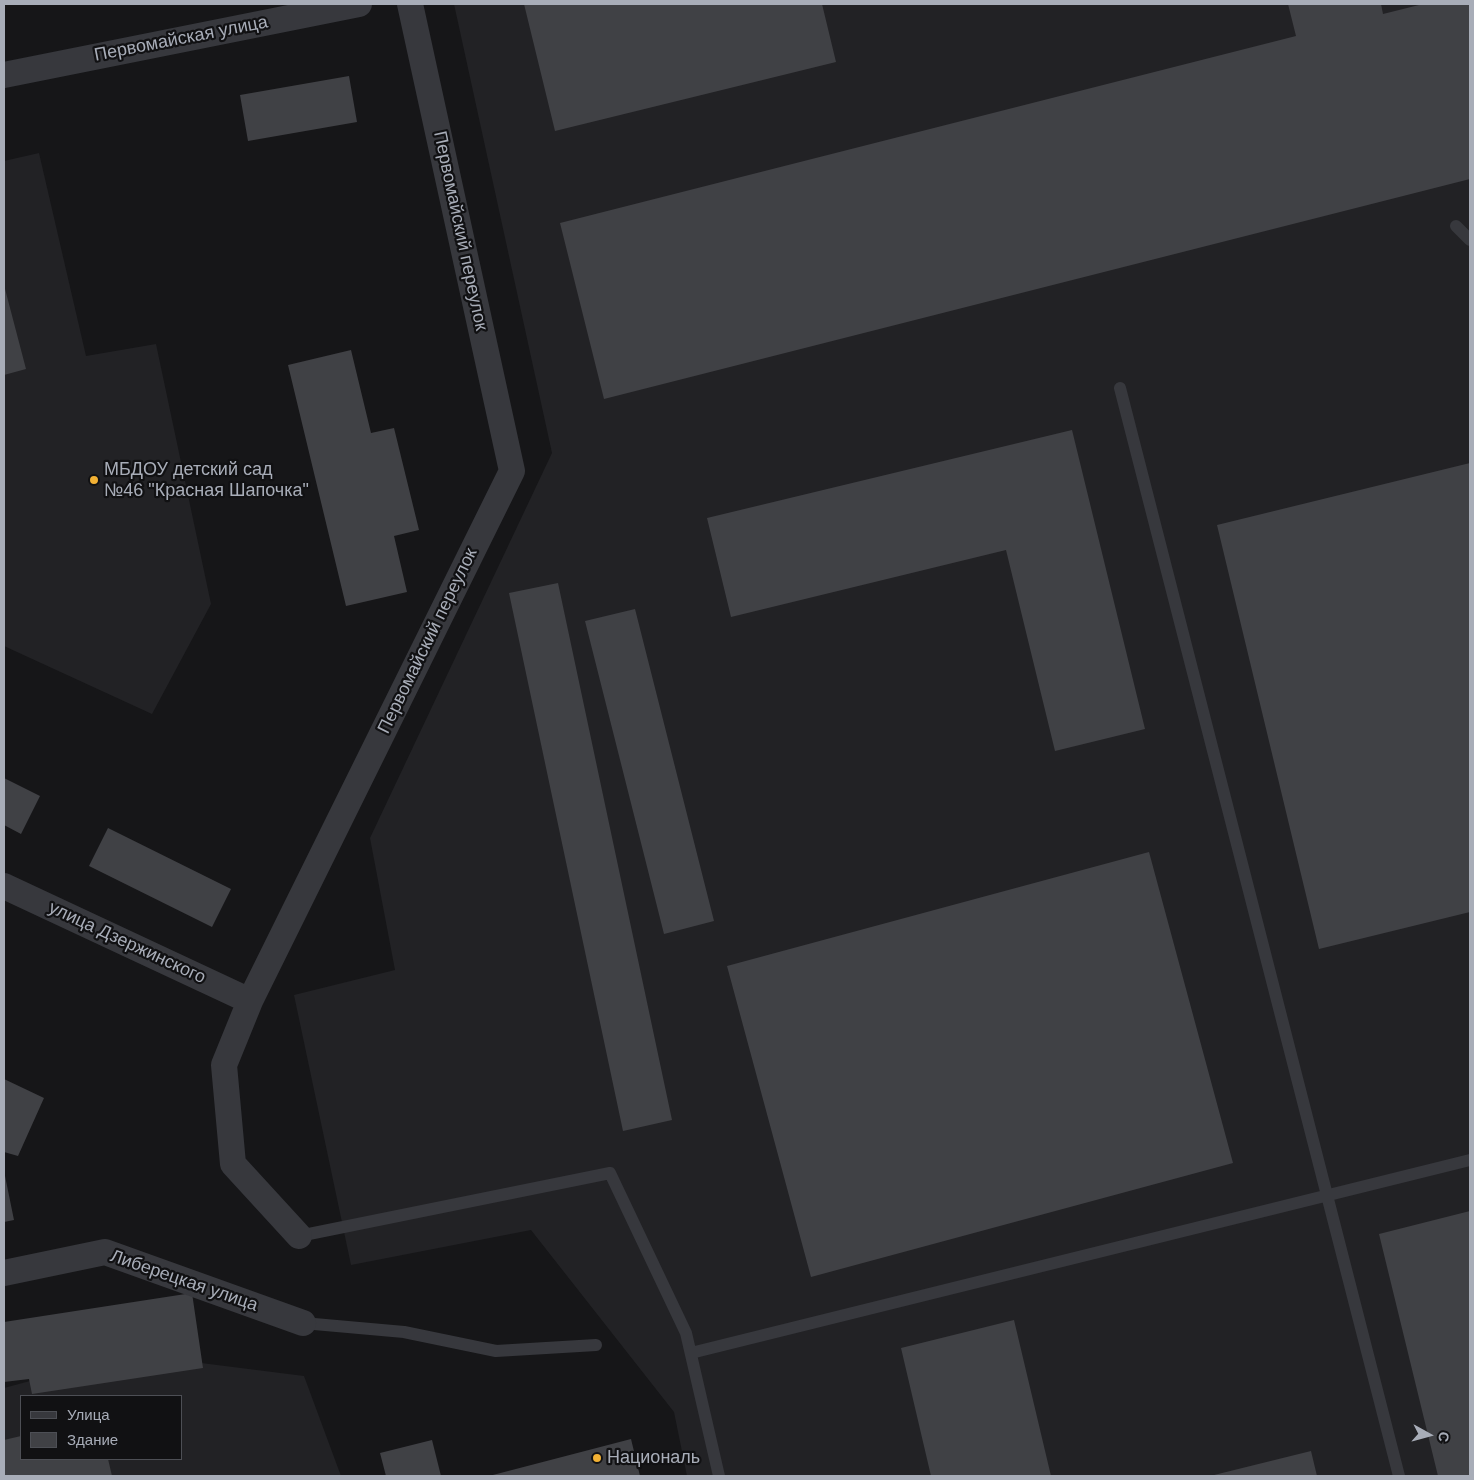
<!DOCTYPE html>
<meta charset="utf-8">
<style>
body{margin:0}
#map{position:relative;width:1474px;height:1480px;overflow:hidden;background:#161618;font-family:Arial,sans-serif}
canvas{display:block}
.frame{position:absolute;inset:0;border:5px solid #a8adb8;pointer-events:none}
.legend{position:absolute;left:20px;top:1395px;width:162px;height:65px;box-sizing:border-box;background:#111113;border:1px solid #4d4f55;margin:0;padding:6px 9px;list-style:none;font-size:15px;color:#a8adb8}
.legend li{display:flex;align-items:center;gap:10px;height:25px}
.legend b{width:25px;border:1px solid #4d4f55}
.north{position:absolute;left:1404px;top:1410px;width:50px;height:50px;-webkit-text-stroke:4px #111113;paint-order:stroke;rotate:97deg;font-size:14px;font-weight:700;line-height:20px;text-align:center;color:#a8adb8}
.north::after{content:'';display:block;margin:auto;width:18px;height:22px;background:#a8adb8;clip-path:polygon(50% 0,100% 100%,50% 72%,0 100%)}
</style>
<div id="map">
<canvas width="1474" height="1480"></canvas>
<div class="frame"></div>
<ul class="legend">
<li><b style="height:6px;background:#37383d"></b>Улица</li>
<li><b style="height:14px;background:#404145"></b>Здание</li>
</ul>
<div class="north">С</div>
</div>
<script>
const ctx = document.querySelector('canvas').getContext('2d');
ctx.lineJoin = 'round';
function fill(path, color) { ctx.fillStyle = color; ctx.fill(path, 'evenodd'); }
const poly = rows => new Path2D(rows.map(r => 'M' + r).join(''));
function trace(path, color, width, dash) { ctx.strokeStyle = color; ctx.lineWidth = width; ctx.lineCap = dash ? 'butt' : 'round'; ctx.setLineDash(dash || []); ctx.stroke(path); }
function write(font, color, halo, rows, align = 'center') {
  ctx.font = font + ' Arial,sans-serif'; ctx.lineWidth = 4.5; ctx.setLineDash([]); ctx.textBaseline = 'middle'; ctx.strokeStyle = halo; ctx.fillStyle = color; for (const [text, x, y, turn = 0] of rows) {
    ctx.save(); ctx.translate(x, y); ctx.rotate((+turn || 0) * Math.PI / 180); ctx.textAlign = isNaN(turn) ? turn : align; if (halo) ctx.strokeText(text, 0, 0); ctx.fillText(text, 0, 0); ctx.restore();
  }
}
fill(poly([
 [454,4,1470,4,1470,1476,687,1476,674,1412,531,1230,351,1265,294,995,395,970,370,838,552,453],
 [39,153,86,356,156,344,211,604,152,714,4,646,4,161],
 [130,1354,304,1376,341,1476,4,1476,4,1388],
 [21,1396,181,1396,181,1459,21,1459]
]), '#222225');
fill(poly([
 [524,4,822,4,836,62,555,131],
 [1288,4,1381,4,1383,14,1423,4,1470,4,1470,179,604,399,560,223,1296,36],
 [349,76,357,122,248,141,240,95],
 [4,285,26,369,4,375],
 [351,350,371,433,394,428,419,530,394,536,407,592,346,606,288,365],
 [1072,430,1145,729,1055,751,1006,550,731,617,707,518],
 [1470,463,1470,912,1319,949,1217,525],
 [558,583,672,1120,623,1131,509,593],
 [635,609,714,921,664,934,585,621],
 [4,778,40,796,21,834,4,825],
 [108,828,231,889,212,927,89,866],
 [1149,852,1233,1163,811,1277,727,966],
 [4,1079,44,1098,18,1156,4,1152],
 [4,1171,14,1220,4,1222],
 [1470,1211,1470,1476,1438,1476,1379,1234],
 [192,1293,203,1368,32,1394,29,1379,4,1382,4,1322],
 [1014,1320,1051,1476,931,1476,901,1348],
 [21,1436,21,1459,108,1459,112,1476,4,1476,4,1440],
 [631,1439,640,1476,489,1476],
 [432,1440,441,1476,386,1476,380,1453],
 [1311,1451,1317,1476,1210,1476]
]), '#404145');
trace(poly([
 [1456,226,1470,240],
 [1120,388,1399,1476],
 [299,1236,610,1173,686,1333,719,1476],
 [303,1323,404,1332,496,1351,596,1345],
 [691,1353,1470,1160]
]), '#37383d', 12);
trace(poly([
 [4,75,359,4],
 [4,886,250,1001],
 [299,1236,233,1164,224,1065,250,1001,512,471,410,4],
 [4,1273,105,1252,303,1323]
]), '#37383d', 26);
for (const [x, y, r, color] of [
 [94,480,5,"#f2b134"],
 [597,1458,5,"#f2b134"]
]) { const dot = new Path2D(); dot.arc(x, y, r, 0, 2 * Math.PI); ctx.fillStyle = color; ctx.fill(dot); trace(dot, '#111113', 2); }
write('18px', '#a8adb8', '#111113', [
 ["Первомайская улица",181,39,-11],
 ["Первомайский переулок",460,231,78],
 ["Первомайский переулок",428,641,-64],
 ["улица Дзержинского",127,943,25],
 ["Либерецкая улица",184,1281,19]
]);
write('18px', '#a8adb8', '#111113', [
 ["МБДОУ детский сад",104,470],
 ["№46 \"Красная Шапочка\"",104,491],
 ["Националь",607,1458]
], 'left');
</script>
